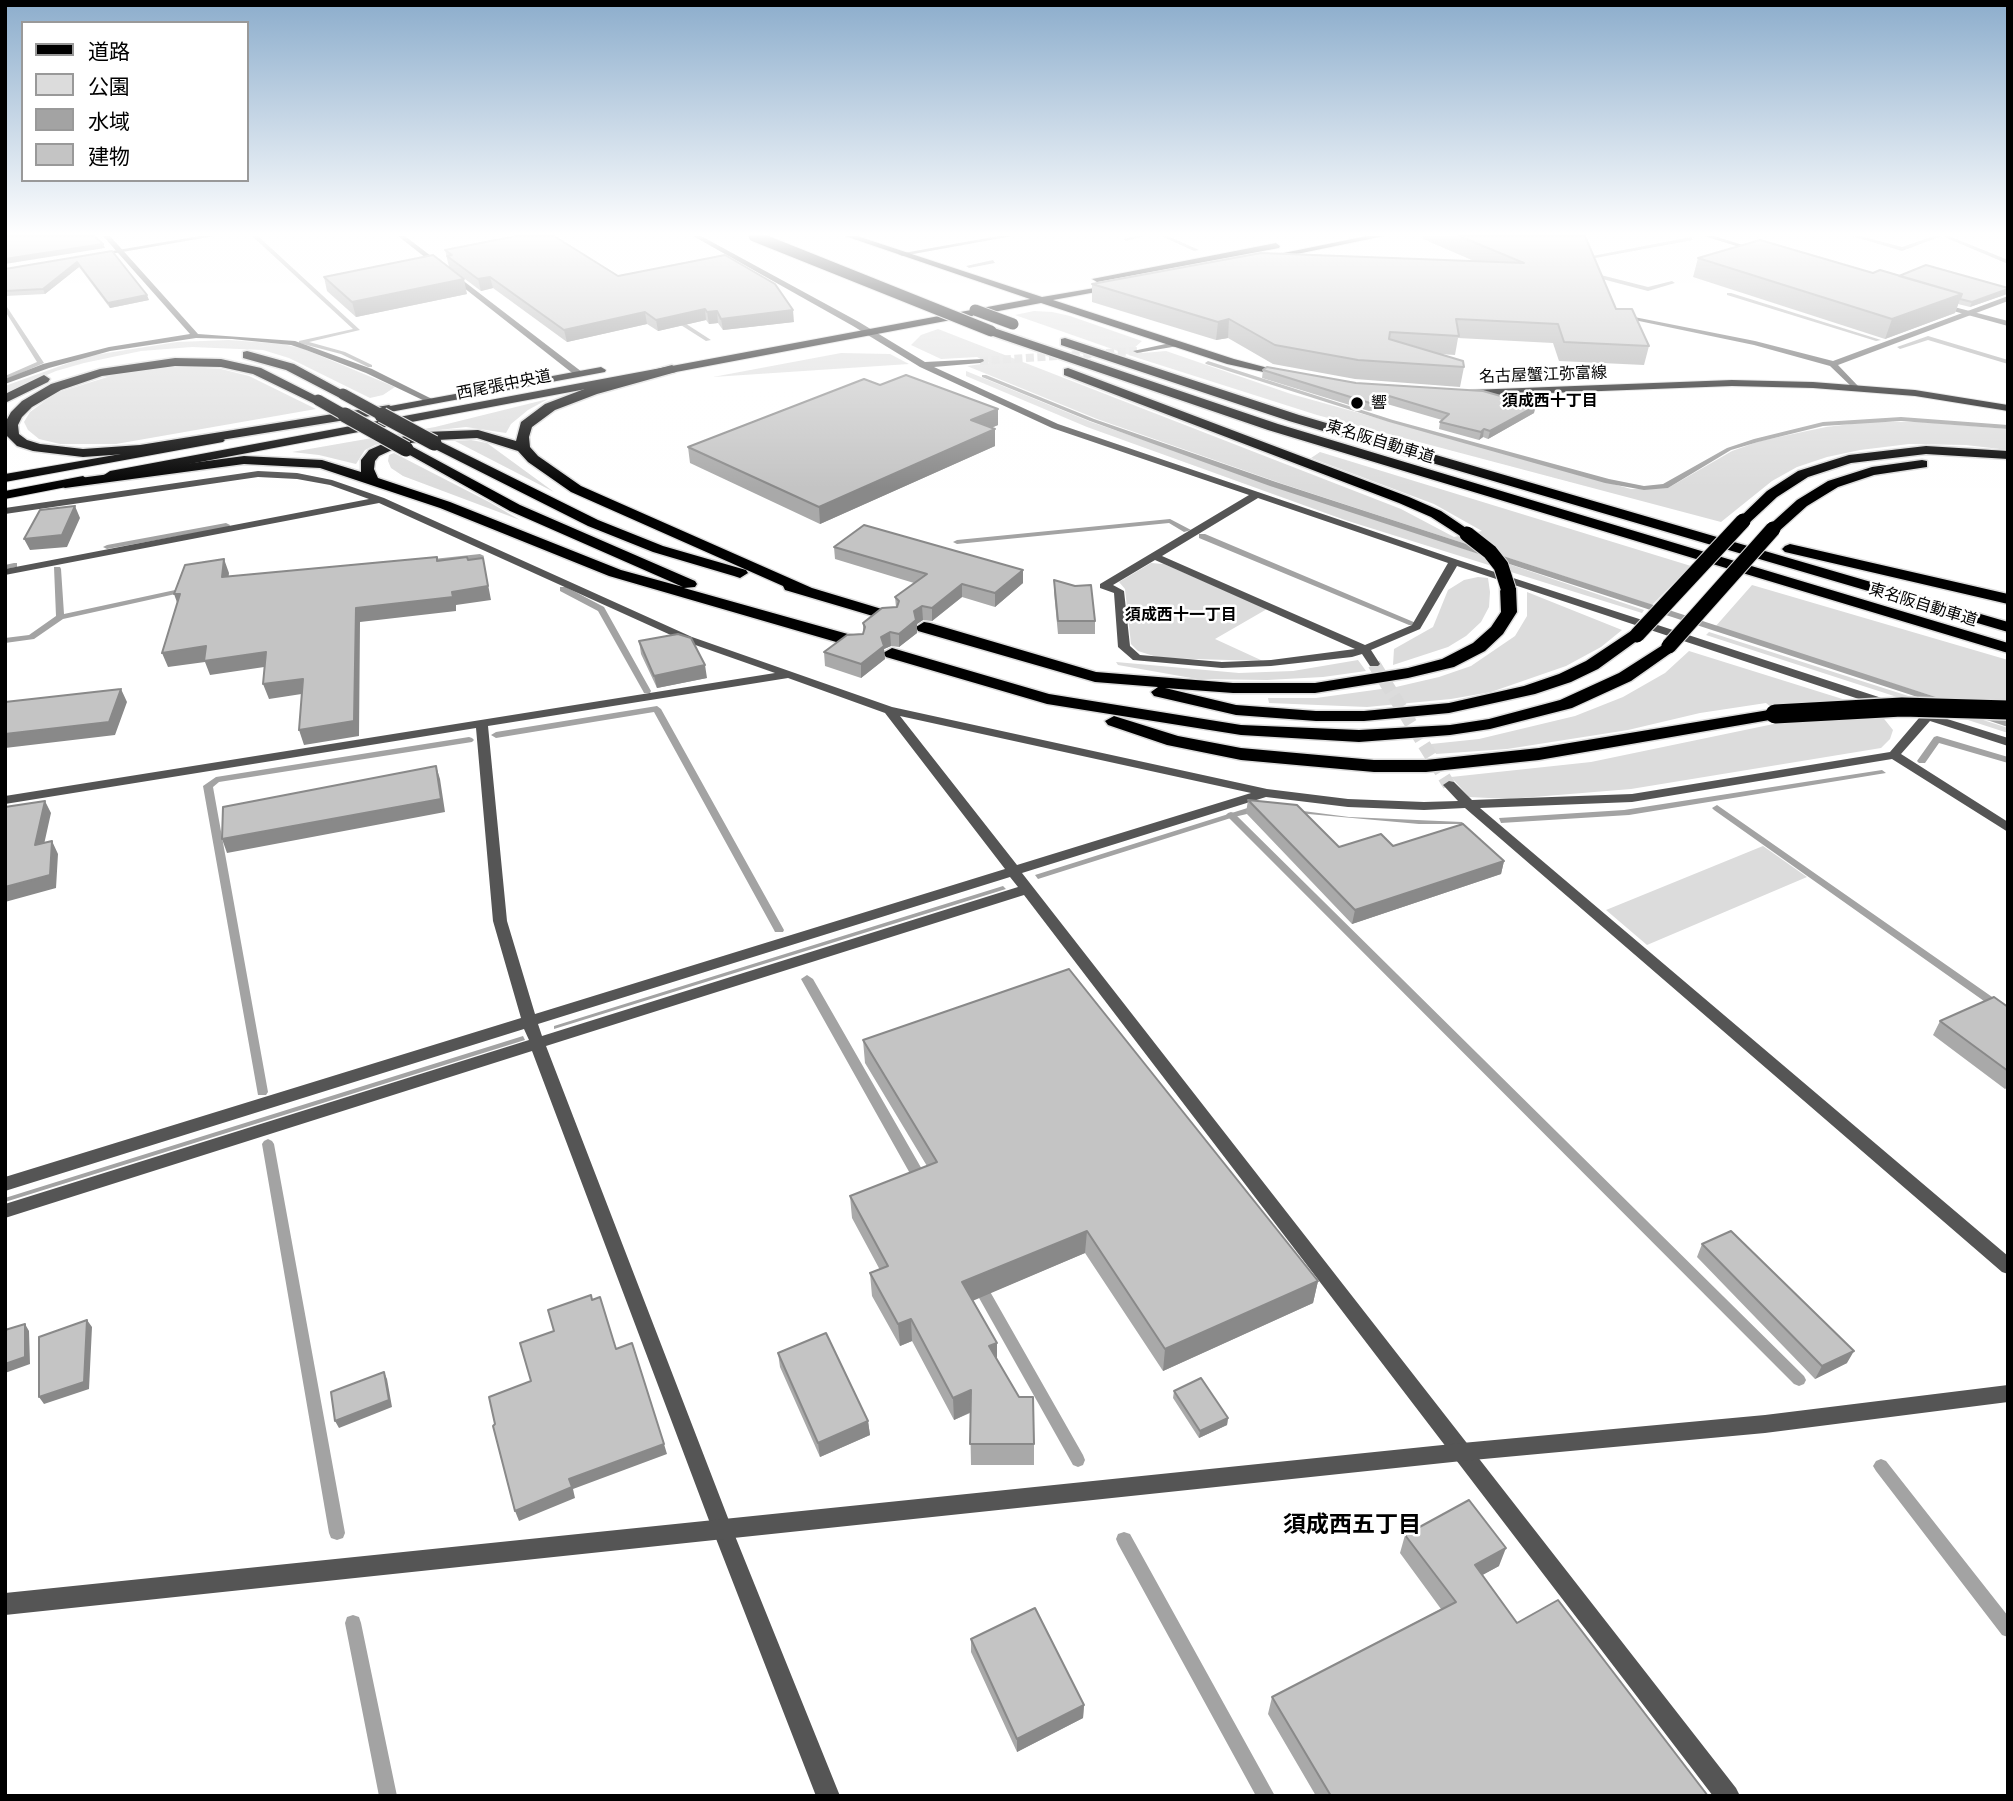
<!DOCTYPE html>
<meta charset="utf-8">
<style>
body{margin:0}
#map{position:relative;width:2013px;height:1801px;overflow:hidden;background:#fff;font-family:Montserrat,"Noto Sans JP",sans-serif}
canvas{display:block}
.frame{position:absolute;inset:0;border:7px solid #000;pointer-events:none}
.legend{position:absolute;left:21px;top:21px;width:228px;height:161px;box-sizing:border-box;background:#fff;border:2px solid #999;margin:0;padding:9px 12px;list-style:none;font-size:21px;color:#000}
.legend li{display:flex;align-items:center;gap:14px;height:35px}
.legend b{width:35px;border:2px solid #999}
</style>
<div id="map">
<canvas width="2013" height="1801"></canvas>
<div class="frame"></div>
<ul class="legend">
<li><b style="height:9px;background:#000"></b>道路</li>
<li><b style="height:19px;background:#dcdcdc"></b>公園</li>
<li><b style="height:19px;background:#a3a3a3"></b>水域</li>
<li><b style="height:19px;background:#c4c4c4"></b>建物</li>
</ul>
</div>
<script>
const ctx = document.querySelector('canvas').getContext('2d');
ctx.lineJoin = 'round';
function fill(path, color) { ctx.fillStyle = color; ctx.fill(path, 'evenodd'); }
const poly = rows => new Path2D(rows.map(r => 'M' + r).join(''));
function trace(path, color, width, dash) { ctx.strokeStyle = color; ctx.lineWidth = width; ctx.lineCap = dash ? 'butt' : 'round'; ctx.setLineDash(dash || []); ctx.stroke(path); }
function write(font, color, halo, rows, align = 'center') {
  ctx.font = font + ' Montserrat,"Noto Sans JP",sans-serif'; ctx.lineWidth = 5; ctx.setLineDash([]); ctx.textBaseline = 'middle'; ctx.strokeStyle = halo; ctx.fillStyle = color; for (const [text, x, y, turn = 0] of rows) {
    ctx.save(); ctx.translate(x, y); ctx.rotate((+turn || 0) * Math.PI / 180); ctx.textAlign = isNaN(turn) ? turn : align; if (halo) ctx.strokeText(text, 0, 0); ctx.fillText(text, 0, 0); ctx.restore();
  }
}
fill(poly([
 [1034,311,1052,312,1070,316,1142,341,1133,349,1143,353,1166,351,1291,394,1631,489,1668,488,1732,451,1760,441,1826,427,1868,422,1922,422,2008,429,2008,450,1966,445,1909,444,1860,450,1827,457,1797,467,1772,481,1721,522,1317,415,1138,358,1015,315],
 [938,329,1401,509,1454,537,1482,531,1434,504,1311,458,1320,452,1691,566,1652,605,1280,483,1097,419,967,366,989,363,977,357,941,359,911,345,921,335],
 [229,340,283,344,304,349,395,387,383,395,370,398,289,358,263,350,192,347,141,351,84,363,56,371,5,393,5,386,88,356,177,342],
 [841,353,890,354,909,364,713,377],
 [175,366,221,369,249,376,316,409,116,444,60,444,39,439,28,430,24,422,30,412,56,393,130,370],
 [966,371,1091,422,1644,610,1642,613,1345,520,1087,427,966,376],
 [548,399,528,410,511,424,506,433,466,427,429,431,375,445,365,450,356,464,319,455,292,452,435,427],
 [471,440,487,443,554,492,455,441],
 [394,453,489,502,520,520,403,476,391,468,388,461,389,455],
 [1151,563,1164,564,1267,609,1215,639,1263,661,1160,658,1138,651,1131,644,1125,589,1119,582],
 [1478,577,1488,578,1490,592,1489,607,1481,622,1466,636,1448,647,1393,665,1394,649,1433,627,1448,590,1464,580],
 [1752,585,2008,660,2008,700,2003,700,2008,705,2008,720,1715,627],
 [1527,592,1622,630,1601,647,1566,666,1491,692,1451,699,1367,707,1269,703,1268,698,1316,698,1396,687,1439,677,1471,666,1515,636,1527,616],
 [1709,632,2008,728,2008,733,1706,635],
 [1689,651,1868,707,1881,715,1893,730,1890,739,1881,748,1631,789,1509,799,1469,797,1451,777,1591,762,1788,721,1766,703,1700,713,1628,730,1507,749,1436,754,1431,744,1479,739,1575,716,1623,697,1665,673],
 [1358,660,1366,671,1323,677,1267,680,1197,679,1118,665,1116,662,1239,673,1293,671],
 [1763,846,1807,877,1647,945,1606,910]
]), '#dcdcdc');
fill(poly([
 [1882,770,1886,773,1629,815,1501,823,1499,818,1624,810],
 [1257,805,1349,817,1462,822,1464,824,1419,824,1264,810,1234,817,1038,879,1035,875],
 [1003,886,1006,889,554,1029,554,1026],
 [523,1036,525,1040,5,1202,5,1198]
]), '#a3a3a3');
fill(poly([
 [252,236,258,236,360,330,309,342,345,352,372,365,372,367,368,367,341,354,299,343,299,341,353,329,252,236],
 [1135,236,1146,236,1126,241,1123,239,1135,236],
 [1161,236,1168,236,1199,250,1194,251,1161,236],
 [1852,236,1861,236,1902,247,1934,236,1942,236,1902,251,1852,236],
 [1942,236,1949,236,2008,260,2008,264,1942,236],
 [1691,237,1693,240,1590,259,1587,257,1691,237],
 [993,260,995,263,969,268,966,266,993,260],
 [1589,272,1648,287,1672,281,1675,283,1648,291,1587,275,1587,273,1589,272],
 [1727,293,1731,293,1881,340,1876,341,1727,295,1727,293],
 [5,304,44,363,5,380,5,376,37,362,5,311,5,304],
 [673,318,677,318,711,340,706,341,673,320,673,318],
 [1928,336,2008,360,2008,364,1928,340,1900,349,1897,347,1928,336],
 [1208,361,1393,420,1609,479,1644,486,1663,484,1727,448,1754,439,1823,422,1901,417,2008,425,2008,429,1901,421,1823,426,1758,442,1731,450,1668,488,1644,490,1605,483,1389,422,1206,364,1205,363,1208,361],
 [982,375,986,375,1094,419,1276,482,1945,700,1946,702,1945,704,1939,704,1270,486,1090,421,982,377,982,375],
 [1170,519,1191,530,1184,532,1169,523,957,544,953,542,957,540,1170,519],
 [226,523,230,525,229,527,107,549,103,547,107,545,226,523],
 [1199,534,1205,534,1416,623,1415,625,1409,625,1199,538,1199,534],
 [480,554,484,556,483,558,424,564,420,562,424,560,480,554],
 [14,563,17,563,17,567,5,569,5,565,14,563],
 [54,567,60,567,61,569,64,614,189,587,193,589,189,591,63,619,34,639,5,643,5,638,29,635,56,616,54,567],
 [560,587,566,587,604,607,651,691,650,693,644,693,643,691,598,611,560,591,560,587],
 [657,706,661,709,784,930,783,932,775,932,774,930,654,712,496,738,491,735,496,732,657,706],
 [1984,713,2008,721,2008,727,1981,718,1979,716,1981,714,1984,713],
 [1937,736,2008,757,2008,763,1939,743,1925,763,1919,763,1917,761,1934,737,1937,736],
 [469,737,472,738,474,740,472,742,219,782,213,787,268,1092,266,1095,258,1095,203,786,216,777,469,737],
 [1717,805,2008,1008,2008,1018,1714,810,1712,808,1717,805],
 [1231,812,1234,813,1804,1376,1806,1380,1804,1384,1799,1386,1794,1384,1228,817,1226,815,1228,813,1231,812],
 [807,975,813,979,927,1178,928,1182,927,1186,922,1187,917,1186,801,979,807,975],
 [268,1139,272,1141,274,1144,345,1533,343,1538,337,1540,331,1538,329,1533,262,1144,264,1141,268,1139],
 [979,1279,984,1281,1083,1455,1085,1460,1083,1465,1078,1467,1073,1465,974,1289,972,1285,974,1281,979,1279],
 [1881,1459,1886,1461,2008,1616,2008,1637,2002,1635,1876,1471,1873,1466,1876,1461,1881,1459],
 [1124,1532,1130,1534,1275,1796,1256,1796,1118,1544,1116,1539,1118,1534,1124,1532],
 [353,1615,359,1617,361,1623,397,1796,379,1796,345,1623,347,1617,353,1615]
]), '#a3a3a3');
trace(poly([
 [980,361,1137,351]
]), '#d9d9d9', 8, [8, 3.5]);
trace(poly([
 [1374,664,1449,785]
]), '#d9d9d9', 13, [13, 6]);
const primary = poly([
 [845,236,857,236,1042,297,1118,284,1118,288,1053,300,1234,359,1291,374,1286,377,1227,364,1041,303,110,479,104,475,110,471,1030,299,845,236],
 [1367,236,1384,236,1263,261,1259,258,1367,236],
 [1276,243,1280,246,1279,248,1097,282,1092,279,1276,243],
 [601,367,606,370,605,372,374,415,369,412,374,409,601,367],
 [1732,380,1813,382,1915,390,2008,405,2008,411,1915,396,1813,388,1732,386,1470,396,1465,393,1470,390,1732,380],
 [219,437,225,440,223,442,5,482,5,474,219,437],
 [83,476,89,480,87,483,5,499,5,491,83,476]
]);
const motorway = poly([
 [991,327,1278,424,2008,643,2008,653,1268,430,987,334,985,331,991,327],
 [1065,338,1299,415,2008,622,2008,632,1289,421,1061,345,1061,339,1065,338],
 [247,351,294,364,349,394,343,398,338,397,286,370,243,358,243,352,247,351],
 [175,358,221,359,261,368,324,400,318,404,313,403,253,374,221,367,175,366,102,376,61,390,32,407,22,417,18,425,19,434,27,440,40,444,83,449,140,445,389,405,396,409,389,413,140,453,83,457,33,451,17,446,6,435,5,423,11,412,22,401,51,384,100,369,175,358],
 [672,365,678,369,676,372,597,394,555,410,532,427,529,437,530,447,538,456,581,486,812,588,895,613,897,616,895,619,883,619,785,590,783,586,571,492,528,462,518,451,477,438,437,440,598,520,663,546,746,570,748,573,740,578,734,576,653,552,588,526,429,446,427,443,430,440,405,444,379,456,375,461,374,469,378,478,450,502,621,570,683,587,510,511,399,449,406,445,411,446,520,505,695,581,697,584,695,587,684,588,862,638,864,642,862,646,850,646,609,576,440,508,320,468,244,464,65,488,58,484,65,480,244,456,322,460,361,472,361,460,369,450,396,438,424,432,478,430,516,441,521,422,545,404,587,388,672,365],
 [1068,368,1409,497,1441,511,1475,534,1467,539,1462,537,1431,517,1399,503,1064,375,1064,369,1068,368],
 [44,375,50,379,48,382,5,403,5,394,44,375],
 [1926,446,2008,451,2008,459,1926,454,1851,463,1808,477,1777,497,1748,524,1743,525,1736,521,1767,491,1798,471,1849,455,1926,446],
 [1922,460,1927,461,1927,467,1874,475,1838,487,1807,506,1778,532,1773,534,1765,529,1797,500,1828,481,1872,467,1922,460],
 [1790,544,2008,594,2008,604,1785,552,1782,549,1785,546,1790,544],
 [1508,583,1516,588,1517,612,1503,634,1485,651,1454,667,1408,678,1315,693,1233,693,1165,688,1236,705,1316,711,1364,711,1449,703,1524,686,1559,674,1586,661,1631,631,1643,631,1645,635,1598,669,1571,682,1535,694,1449,713,1364,721,1316,721,1236,715,1154,696,1151,692,1158,687,1095,682,918,631,916,627,924,622,930,623,1096,672,1233,683,1315,683,1408,668,1442,659,1473,643,1491,627,1501,612,1500,588,1508,583],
 [1669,641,1677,646,1675,650,1631,681,1572,708,1490,729,1450,735,1359,742,1241,735,1047,704,886,657,883,653,892,648,1049,694,1241,725,1359,730,1450,725,1489,719,1560,700,1619,673,1669,641],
 [1775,709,1781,710,1784,714,1781,718,1539,760,1426,772,1374,772,1241,760,1167,745,1108,725,1105,721,1114,716,1178,736,1241,748,1374,760,1426,760,1539,748,1775,709]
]);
trace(primary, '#dbdbdb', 2);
trace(motorway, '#dbdbdb', 3);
fill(poly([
 [103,236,110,236,198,334,295,341,372,369,436,401,429,403,366,373,306,350,291,345,232,339,196,338,110,351,49,368,5,384,5,379,43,364,109,347,190,334,103,236],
 [398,236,405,236,582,372,582,376,576,376,398,236],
 [693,236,701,236,859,322,925,362,983,359,984,361,980,363,934,367,1058,424,1458,560,1894,702,1896,705,1890,709,1886,708,1457,566,1420,629,1371,650,1380,664,1378,666,1370,666,1362,654,1352,657,1271,666,1222,668,1133,660,1118,647,1114,593,1100,588,1100,584,1249,495,1052,428,920,367,853,326,693,236],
 [1258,498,1448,563,1412,625,1365,645,1162,556,1258,498],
 [1155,560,1355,649,1271,660,1222,662,1140,655,1130,646,1124,591,1113,585,1155,560],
 [998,236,1013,236,902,256,898,254,998,236],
 [2008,296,2008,301,1838,365,1858,386,1854,389,1830,366,1754,345,1615,316,1619,314,1755,341,1833,361,2008,296],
 [1175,342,1178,342,1178,346,1137,353,1133,351,1175,342],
 [258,471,297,473,332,480,384,498,692,637,892,707,1267,789,1348,799,1424,802,1458,801,1443,785,1449,781,1454,782,1472,800,1632,794,1890,752,1919,718,1908,715,1906,712,1908,709,1912,708,2008,738,2008,746,1930,721,1901,754,2008,822,2008,832,1892,759,1632,802,1480,808,2008,1256,2008,1274,2002,1272,1465,808,1424,810,1348,807,1266,797,1022,873,1736,1788,1740,1796,1713,1796,1024,895,546,1046,733,1531,840,1796,816,1796,713,1531,532,1051,5,1218,5,1204,529,1040,524,1029,5,1191,5,1177,521,1018,493,921,476,728,5,804,5,796,775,673,684,641,379,503,5,575,5,569,369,499,330,485,297,479,258,477,5,514,5,508,258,471],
 [788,678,885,713,1005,869,535,1014,507,921,488,726,788,678],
 [900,716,1251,793,1017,865,900,716],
 [1010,877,1018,887,542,1036,538,1024,1010,877]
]), '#555');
fill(poly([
 [199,236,215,236,93,257,89,255,199,236],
 [1704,236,1714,236,1762,251,1756,252,1704,236],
 [1935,302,2008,321,2008,326,1935,306,1935,302],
 [2008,1385,2008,1402,1765,1433,1462,1461,5,1615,5,1593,1462,1443,1765,1415,2008,1385]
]), '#555');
fill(primary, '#000');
fill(motorway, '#000');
const motorwayBridgeFar2 = poly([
 [754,236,991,331],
 [975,310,1013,324],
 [343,394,385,417],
 [318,400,348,417]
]);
const motorwayBridgeFar1 = poly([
 [345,415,406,449],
 [382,415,434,443],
 [1467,534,1490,552,1501,566,1508,588],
 [1637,635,1743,521],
 [1669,646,1773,529]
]);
const motorwayBridge = poly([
 [1775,714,1902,707,2008,710]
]);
trace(motorwayBridgeFar2, '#dbdbdb', 13, []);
trace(motorwayBridgeFar1, '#dbdbdb', 17, []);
trace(motorwayBridge, '#dbdbdb', 22, []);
trace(motorwayBridgeFar2, '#000', 11);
trace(motorwayBridgeFar1, '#000', 15);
trace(motorwayBridge, '#000', 19);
fill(poly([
 [1423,236,1585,236,1616,309,1649,346,1644,365,1559,361,1553,343,1458,338,1455,355,1440,354,1464,367,1460,387,1355,379,1273,364,1228,338,1216,340,1092,302,1092,284,1474,261,1423,239],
 [445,250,618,276,794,322,723,330,718,323,709,324,706,320,658,331,647,324,567,342,493,288,481,291,449,267],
 [112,251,149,300,110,308,79,267,45,294,5,296,5,269],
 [1698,258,1899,276,2008,288,2008,291,2007,294,1970,307,1958,304,1955,313,1885,339,1693,277],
 [324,277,467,294,356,317,327,291],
 [1263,370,1356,383,1534,413,1488,439,1483,437,1479,440,1439,429,1440,422,1442,420,1387,404,1377,410,1369,411,1262,378],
 [880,385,998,425,991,428,995,429,995,446,820,524,690,463,688,447],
 [834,547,1023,570,1023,583,995,607,962,597,932,621,923,620,917,624,917,633,899,647,891,646,884,649,885,659,861,678,825,666,824,652,863,634,863,623,896,607,895,597,914,583,835,559],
 [1054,580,1095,621,1095,634,1058,634,1054,592],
 [639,641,707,678,657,688,641,654],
 [1248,800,1339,847,1504,861,1501,874,1352,924,1246,813],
 [2008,1007,2008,1087,2005,1089,1933,1035,1940,1021],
 [863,1040,1318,1281,1313,1303,1163,1371,1085,1253,973,1300,997,1343,997,1359,1034,1444,1034,1465,971,1465,970,1413,954,1420,912,1341,900,1346,872,1296,870,1273,880,1270,852,1218,850,1196,927,1166,865,1063],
 [1702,1244,1847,1363,1815,1379,1697,1257],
 [778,1353,868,1421,870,1435,820,1457,780,1367],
 [1174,1391,1228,1418,1227,1425,1199,1438,1173,1398],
 [1405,1535,1499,1566,1482,1575,1517,1623,1708,1796,1316,1796,1268,1714,1272,1697,1441,1609,1400,1553],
 [971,1639,1084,1705,1083,1718,1017,1752,971,1652]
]), '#a9a9a9');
fill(poly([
 [103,244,105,248,5,264,5,259],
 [77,262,79,267,45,294,43,289],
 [490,277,493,288,481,291,478,279],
 [464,279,467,294,356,317,352,302],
 [2008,289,2007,294,1970,307,1972,302],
 [1962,294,1955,313,1885,339,1892,319],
 [147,295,149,300,110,308,108,303],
 [705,309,706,320,658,331,656,320],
 [793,310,794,322,723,330,721,319],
 [717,311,718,323,709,324,707,312],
 [645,312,647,324,567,342,564,330],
 [1229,319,1228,338,1216,340,1218,322],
 [1389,396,1387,404,1377,410,1378,402],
 [1536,406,1534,413,1488,439,1490,431],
 [998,409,998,425,972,436,971,420],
 [995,429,995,446,820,524,819,507],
 [1484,429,1483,437,1479,440,1481,432],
 [75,506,80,518,67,547,30,550,24,539],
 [483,558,491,600,456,605,456,611,360,622,359,736,304,745,299,730,356,608,452,592],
 [224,559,229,573,227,591,222,577],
 [1023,570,1023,583,995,607,995,593],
 [962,584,962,597,932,621,932,608],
 [174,594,180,594,179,608],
 [922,606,923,620,917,624,917,633,899,647,899,634,914,611],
 [890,632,891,646,884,649,885,659,861,678,861,664,881,637],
 [206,646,266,652,271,666,210,675,205,662,168,667,162,653],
 [705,665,707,678,657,688,654,676],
 [303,679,308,693,269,699,263,684],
 [121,689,127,702,115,735,5,748,5,734],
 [436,766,440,779,445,812,227,853,222,839],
 [45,801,51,813,41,858,35,845],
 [52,841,58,854,56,888,5,902,5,887],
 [1504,861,1501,874,1352,924,1355,910],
 [1087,1231,1085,1253,963,1305,962,1282],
 [1318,1281,1313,1303,1163,1371,1165,1349],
 [911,1319,912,1341,900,1346,898,1324],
 [87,1320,92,1327,89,1389,44,1404,39,1397],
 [25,1324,29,1331,30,1364,5,1373,5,1364],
 [997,1343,997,1365,989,1346],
 [1854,1351,1847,1363,1815,1379,1822,1366],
 [384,1372,387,1379,392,1407,339,1428,335,1421],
 [971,1390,971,1412,954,1420,953,1398],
 [1228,1418,1227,1425,1199,1438,1200,1431],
 [868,1421,870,1435,820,1457,818,1443],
 [664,1444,667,1454,573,1489,575,1498,519,1521,515,1511,569,1479],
 [1506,1548,1499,1566,1468,1583,1475,1565],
 [1084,1705,1083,1718,1017,1752,1017,1739]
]), '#898989');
const building = poly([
 [5,236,94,236,103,244,5,259,5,236],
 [516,236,554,236,618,276,725,255,775,284,793,310,721,319,717,311,707,312,705,309,656,320,645,312,564,330,490,277,478,279,447,256,452,255,445,250,516,236],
 [1459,236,1585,236,1616,309,1632,309,1649,346,1564,342,1558,324,1456,319,1459,336,1390,332,1389,339,1463,361,1464,367,1358,360,1275,345,1229,319,1218,322,1092,284,1261,253,1524,263,1459,236],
 [1760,240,1873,273,1880,270,1962,294,1892,319,1698,258,1760,240],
 [112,251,147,295,108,303,77,262,43,289,5,291,5,269,112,251],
 [433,255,464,279,352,302,324,277,433,255],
 [1926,265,2008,288,2008,289,1972,302,1960,299,1962,294,1899,276,1926,265],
 [1267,367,1356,383,1483,391,1536,406,1490,431,1484,429,1481,432,1440,422,1449,414,1389,396,1378,402,1370,403,1263,370,1267,367],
 [906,375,998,409,971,420,995,429,819,507,688,447,864,379,880,385,906,375],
 [75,506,62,535,24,539,40,510,75,506],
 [864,525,1023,570,995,593,962,584,932,608,922,606,914,611,916,620,899,634,890,632,881,637,884,646,861,664,824,652,847,635,863,634,865,627,863,623,882,608,897,607,899,601,895,597,927,574,834,547,864,525],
 [437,557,437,561,467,557,468,560,483,558,488,586,452,592,453,597,356,608,354,721,299,730,303,679,263,684,266,652,204,661,206,646,162,653,180,594,174,594,185,565,224,559,222,577,437,557],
 [1054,580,1075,586,1091,585,1095,621,1058,621,1054,580],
 [678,634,691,638,705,665,654,676,639,641,678,634],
 [121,689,109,722,5,734,5,702,121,689],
 [436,766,441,799,222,839,223,807,436,766],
 [1248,800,1297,805,1339,847,1381,834,1393,846,1463,824,1504,861,1355,910,1248,800],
 [45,801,35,845,52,841,50,875,5,887,5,807,45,801],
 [1069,969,1318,1281,1165,1349,1087,1231,962,1282,997,1343,989,1346,1019,1397,1033,1397,1034,1444,970,1444,971,1390,953,1398,911,1319,898,1324,870,1273,888,1266,850,1196,937,1162,863,1040,1069,969],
 [1994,997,2008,1007,2008,1071,1940,1021,1994,997],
 [1731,1231,1854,1351,1822,1366,1702,1244,1731,1231],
 [591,1295,592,1300,600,1297,616,1349,632,1343,664,1444,569,1479,572,1487,515,1511,493,1426,495,1424,489,1397,531,1381,520,1343,554,1331,548,1310,591,1295],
 [87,1320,84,1382,39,1397,39,1337,87,1320],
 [25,1324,25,1357,5,1364,5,1330,25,1324],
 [826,1333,868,1421,818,1443,778,1353,826,1333],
 [384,1372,389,1400,335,1421,331,1392,384,1372],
 [1201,1378,1228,1418,1200,1431,1174,1391,1201,1378],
 [1469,1500,1506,1548,1475,1565,1517,1623,1558,1600,1708,1796,1331,1796,1272,1697,1456,1602,1405,1535,1469,1500],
 [1035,1608,1084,1705,1017,1739,971,1639,1035,1608]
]);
fill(building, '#c4c4c4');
trace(building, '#898989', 2);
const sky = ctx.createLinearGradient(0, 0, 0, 488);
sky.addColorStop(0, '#8cadcc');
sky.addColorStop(0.48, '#fff');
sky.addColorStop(1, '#ffffff00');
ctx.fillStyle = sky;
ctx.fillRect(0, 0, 2013, 488);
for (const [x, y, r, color] of [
 [1357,403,7,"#000"]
]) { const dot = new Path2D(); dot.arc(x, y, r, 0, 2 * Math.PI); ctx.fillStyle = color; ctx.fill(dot); trace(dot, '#fff', 2.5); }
write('16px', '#000', '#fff', [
 ["名古屋蟹江弥富線",1543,375,-2],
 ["西尾張中央道",504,385,-11],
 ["東名阪自動車道",1380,442,17],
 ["東名阪自動車道",1923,605,17]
]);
write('bold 16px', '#000', '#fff', [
 ["須成西十丁目",1550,401],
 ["須成西十一丁目",1181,615]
]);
write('16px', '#000', '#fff', [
 ["響",1371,403]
], 'left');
write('bold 23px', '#000', '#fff', [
 ["須成西五丁目",1352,1525]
]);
</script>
